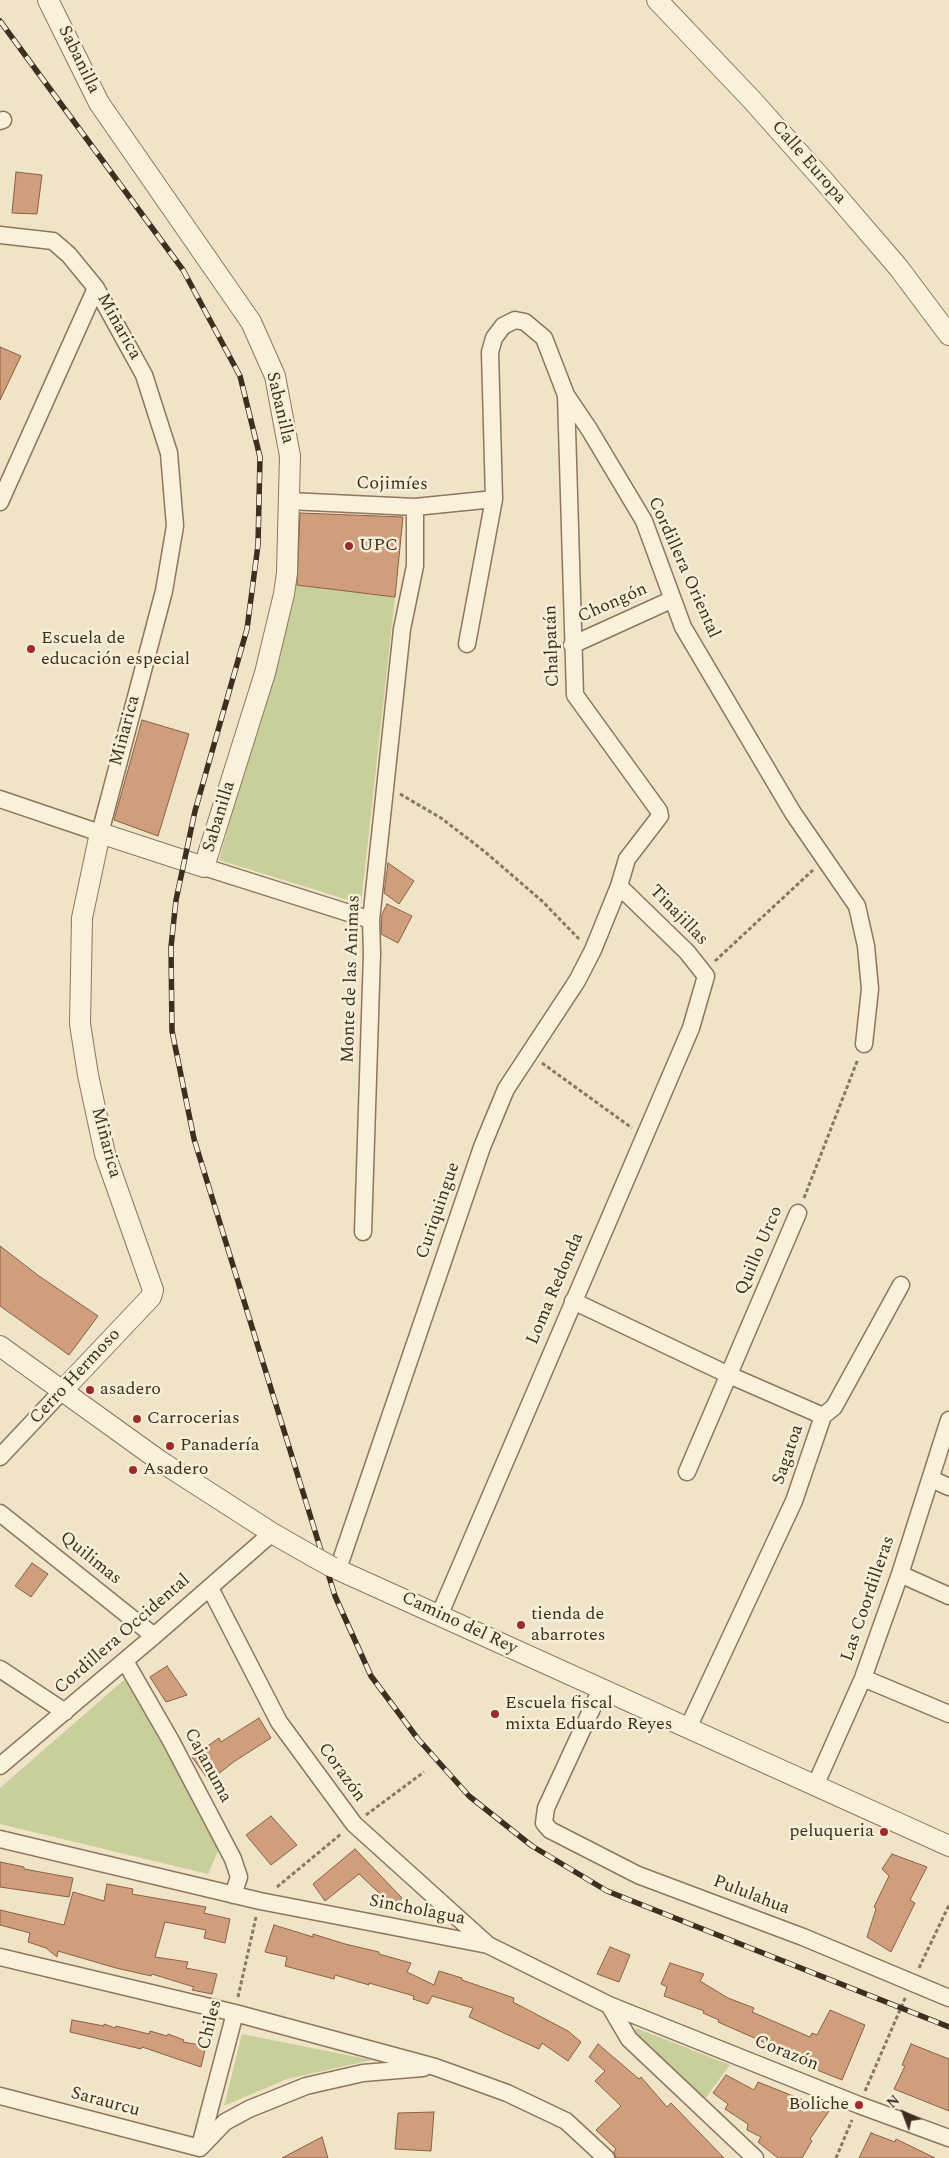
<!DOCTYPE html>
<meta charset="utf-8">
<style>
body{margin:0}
#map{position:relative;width:949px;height:2158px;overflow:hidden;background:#f0e4c8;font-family:Spectral,serif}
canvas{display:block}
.north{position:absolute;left:879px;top:2088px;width:50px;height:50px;-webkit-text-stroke:4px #f7eed8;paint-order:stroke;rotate:317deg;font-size:14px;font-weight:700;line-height:20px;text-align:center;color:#3d2e20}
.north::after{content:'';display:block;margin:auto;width:18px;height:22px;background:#3d2e20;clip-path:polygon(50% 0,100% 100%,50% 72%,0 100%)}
</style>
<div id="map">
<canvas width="949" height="2158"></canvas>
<div class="north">N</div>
</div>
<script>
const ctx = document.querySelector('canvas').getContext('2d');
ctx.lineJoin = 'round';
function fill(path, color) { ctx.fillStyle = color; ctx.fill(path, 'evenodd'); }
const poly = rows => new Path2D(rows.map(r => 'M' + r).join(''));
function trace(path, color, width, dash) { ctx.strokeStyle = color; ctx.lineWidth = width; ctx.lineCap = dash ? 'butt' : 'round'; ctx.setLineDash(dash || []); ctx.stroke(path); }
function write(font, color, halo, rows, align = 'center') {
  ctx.font = font + ' Spectral,serif'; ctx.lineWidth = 5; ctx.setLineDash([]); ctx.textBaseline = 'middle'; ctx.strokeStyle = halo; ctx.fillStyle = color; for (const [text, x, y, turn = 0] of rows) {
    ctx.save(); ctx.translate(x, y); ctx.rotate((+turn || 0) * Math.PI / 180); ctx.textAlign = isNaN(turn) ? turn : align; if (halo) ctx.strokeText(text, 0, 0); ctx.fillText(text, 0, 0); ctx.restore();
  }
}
fill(poly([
 [296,585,395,597,361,904,219,860],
 [125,1679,220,1847,208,1874,0,1824,0,1788],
 [636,2028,730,2065,704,2100,631,2034],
 [242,2034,372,2060,287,2079,224,2106]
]), '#c9cf9b');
const building = poly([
 [16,172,42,175,37,214,12,213,16,172],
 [0,347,21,356,0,400,0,347],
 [300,513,403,517,395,597,297,585,300,513],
 [142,720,189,734,158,836,114,820,142,720],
 [388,863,414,881,399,904,384,893,388,863],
 [387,904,412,916,398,943,381,934,382,914,387,904],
 [0,1246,39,1276,98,1316,69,1355,0,1306,0,1246],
 [32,1563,48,1574,31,1597,15,1586,32,1563],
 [167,1666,187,1695,166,1702,150,1677,167,1666],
 [259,1718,271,1738,235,1761,209,1781,192,1757,219,1738,221,1742,259,1718],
 [271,1816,297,1845,271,1865,246,1835,271,1816],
 [355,1849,402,1898,394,1907,359,1874,325,1901,313,1884,355,1849],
 [892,1854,927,1867,910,1900,915,1903,891,1952,867,1937,876,1909,874,1907,889,1876,882,1869,892,1854],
 [0,1862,24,1867,24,1869,73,1878,69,1897,0,1887,0,1862],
 [107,1884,133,1889,132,1894,206,1907,204,1913,230,1919,225,1943,204,1938,206,1930,165,1922,155,1957,188,1962,186,1968,217,1974,212,1994,192,1990,194,1987,152,1974,151,1976,116,1968,58,1951,57,1957,46,1948,28,1942,30,1933,0,1925,0,1910,64,1925,73,1892,104,1901,107,1884],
 [274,1925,313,1937,313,1934,345,1944,379,1952,379,1954,411,1963,407,1972,434,1985,439,1971,462,1978,462,1980,514,1998,513,2002,568,2031,581,2042,568,2061,542,2043,539,2049,469,2017,473,2008,432,1996,428,2004,413,1999,414,1996,369,1983,369,1985,335,1975,334,1979,285,1966,287,1957,265,1952,274,1925],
 [610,1947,630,1955,619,1982,597,1974,610,1947],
 [670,1963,704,1974,700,1981,728,1998,754,2008,752,2012,810,2037,812,2033,817,2035,830,2010,865,2025,842,2080,782,2056,784,2051,718,2022,719,2020,703,2013,704,2011,664,1996,667,1987,661,1984,670,1963],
 [72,2020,104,2026,104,2024,115,2028,116,2026,149,2034,150,2031,167,2036,168,2034,184,2040,183,2042,206,2046,201,2067,142,2047,141,2049,70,2032,72,2020],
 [598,2044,639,2079,641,2077,667,2107,671,2103,724,2158,616,2158,614,2152,616,2149,596,2130,621,2106,595,2081,605,2071,589,2057,598,2044],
 [911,2044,949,2059,949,2111,894,2089,905,2066,902,2065,911,2044],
 [726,2075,754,2090,758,2082,808,2102,806,2106,829,2111,810,2139,812,2141,802,2158,778,2158,758,2142,761,2137,747,2130,748,2124,725,2109,728,2104,713,2093,726,2075],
 [434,2112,431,2151,395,2149,398,2113,434,2112],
 [871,2133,895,2142,896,2139,935,2158,859,2158,871,2133],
 [322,2137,328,2158,282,2158,322,2137]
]);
fill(building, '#cf9f7d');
trace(building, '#8d5f41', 1);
const minor = poly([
 [0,121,3,120],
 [0,235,53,241,69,255,96,288,144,375,169,453,175,526,164,591,100,833,0,799],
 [289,501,415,507,494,499],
 [0,502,96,288],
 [467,644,494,499,490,352,494,338,503,326,515,320,525,322,544,338,566,395,589,429,644,521,683,627,793,813,857,906,866,946,870,989,864,1044],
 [572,645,671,600],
 [204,867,371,920],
 [363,1232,372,954,371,920,402,629,415,566,415,507],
 [573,1301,729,1375,823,1416],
 [823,1416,834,1407,901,1285],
 [0,1457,62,1391],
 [687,1472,798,1213],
 [931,1479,949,1487],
 [0,1513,154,1636],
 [338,1569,482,1147,506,1089,577,981,593,950,619,886,627,859,660,816,659,811,575,695,566,395],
 [900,1574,949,1596],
 [210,1588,279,1722,354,1824,487,1944],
 [439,1616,691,1028,706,976,687,952,619,886],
 [125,1661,171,1741,233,1859,239,1877,233,1895],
 [0,1669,65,1712],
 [863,1678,949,1714],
 [601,1689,546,1808,544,1823,550,1830,638,1875,803,1937,949,1998],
 [688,1728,794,1501,823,1416],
 [0,1766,154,1636,272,1533],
 [815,1786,863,1678,900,1574,949,1420],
 [0,1839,260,1901,488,1945,609,2005,859,2105,949,2138],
 [0,1957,235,2013,435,2067,507,2093,566,2121,606,2158],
 [609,2005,629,2039,755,2158],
 [0,2096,200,2148,225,2122,249,2109,306,2086,363,2073,423,2068],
 [200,2146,235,2013]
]);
const tertiary = poly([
 [48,0,99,103,251,322,275,376,290,456,287,573,284,594,265,673,204,867,100,833,82,918,80,1024,88,1075,105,1154,153,1290,151,1297,62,1391],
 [657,0,752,100,824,181,898,267,949,335],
 [0,1346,160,1461,272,1533,314,1557],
 [332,1567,949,1846]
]);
trace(minor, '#8d765c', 19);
trace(tertiary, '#8d765c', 22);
trace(poly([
 [400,794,441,818,484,851,542,901,579,939],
 [715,961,813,870],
 [542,1063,632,1128],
 [804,1198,858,1059],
 [366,1815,424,1772],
 [277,1887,341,1834],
 [919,1968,949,1905],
 [238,1997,256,1917],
 [865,2091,906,1996],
 [836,2158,852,2120]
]), '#8d765c', 3, [4, 2.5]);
trace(minor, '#faf1dc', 16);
trace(tertiary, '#faf1dc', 20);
const rail = poly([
 [0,21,183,270,240,376,260,457,258,545,247,629,195,811,176,900,171,947,172,1031,194,1139,335,1596,371,1676,418,1739,469,1796,532,1846,607,1891,949,2027]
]);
trace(rail, '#3d2e20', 5.5);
trace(rail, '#f7eed8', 4, [11]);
const tertiaryBridge = poly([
 [314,1557,332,1567]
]);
trace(tertiaryBridge, '#8d765c', 22, []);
trace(tertiaryBridge, '#faf1dc', 20);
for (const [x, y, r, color] of [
 [349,546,5,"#9e2a2b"],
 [31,649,5,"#9e2a2b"],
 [90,1390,5,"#9e2a2b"],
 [137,1419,5,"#9e2a2b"],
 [170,1446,5,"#9e2a2b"],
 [133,1470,5,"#9e2a2b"],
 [521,1625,5,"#9e2a2b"],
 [495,1714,5,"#9e2a2b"],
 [884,1832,5,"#9e2a2b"],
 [859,2105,5,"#9e2a2b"]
]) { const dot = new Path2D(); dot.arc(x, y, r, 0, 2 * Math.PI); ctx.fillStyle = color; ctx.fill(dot); trace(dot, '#f7eed8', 2); }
write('18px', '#3d2e20', '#f7eed8', [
 ["Sabanilla",78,60,64],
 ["Calle Europa",808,163,49],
 ["Miñarica",118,327,61],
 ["Sabanilla",279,408,77],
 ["Cojimíes",392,485,1],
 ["Cordillera Oriental",683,568,66],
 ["Chongón",613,604,-24],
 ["Chalpatán",553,646,-92],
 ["Miñarica",126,731,-75],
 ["Sabanilla",220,817,-73],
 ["Tinajillas",678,916,46],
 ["Monte de las Animas",352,979,-88],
 ["Miñarica",105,1143,75],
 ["Curiquingue",439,1211,-71],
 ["Quillo Urco",760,1251,-67],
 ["Loma Redonda",556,1289,-67],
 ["Cerro Hermoso",76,1377,-47],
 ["Sagatoa",789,1455,-71],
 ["Quilimas",90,1559,39],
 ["Las Coordilleras",869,1599,-71],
 ["Camino del Rey",459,1624,25],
 ["Cordillera Occidental",123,1635,-41],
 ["Cajanuma",207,1766,62],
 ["Corazón",341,1773,54],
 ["Pululahua",751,1896,21],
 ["Sincholagua",417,1911,11],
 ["Chiles",211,2025,-76],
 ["Corazón",786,2054,22],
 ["Saraurcu",105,2103,15]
]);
write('18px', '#3d2e20', '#f7eed8', [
 ["UPC",359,546],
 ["Escuela de",41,639],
 ["educación especial",41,660],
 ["asadero",100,1390],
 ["Carrocerias",147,1419],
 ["Panadería",180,1446],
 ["Asadero",143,1470],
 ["tienda de",531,1615],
 ["abarrotes",531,1636],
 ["Escuela fiscal",505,1704],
 ["mixta Eduardo Reyes",505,1725],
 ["peluqueria",874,1832,"right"],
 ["Boliche",849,2105,"right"]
], 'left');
</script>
